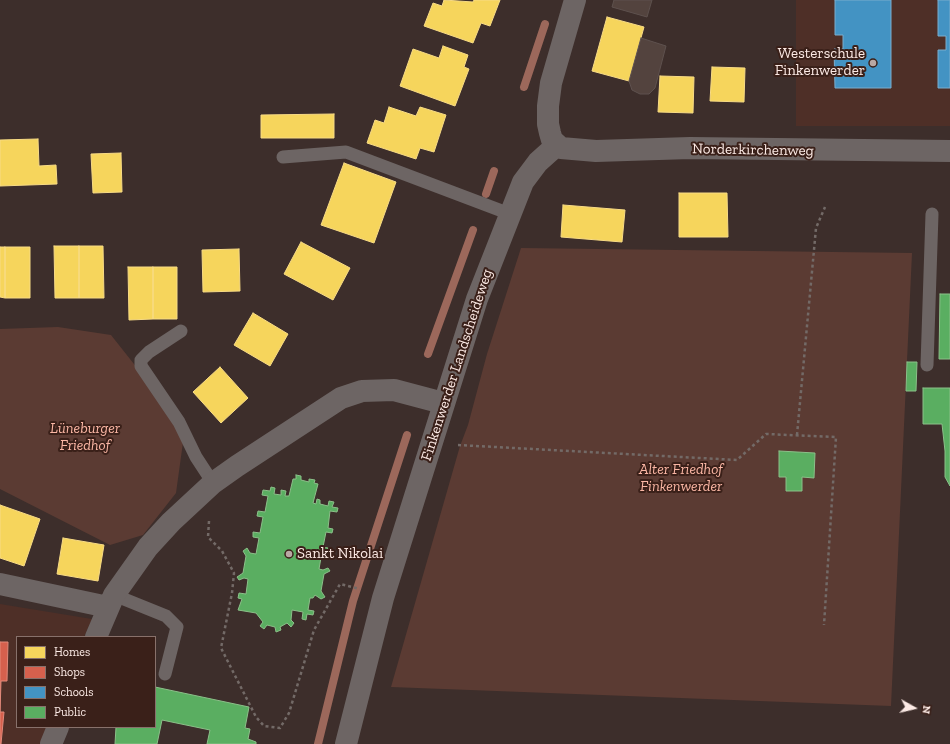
<!DOCTYPE html>
<meta charset="utf-8">
<style>
body{margin:0}
#map{position:relative;width:950px;height:744px;overflow:hidden;background:#3d2e2b;font-family:"Zilla Slab",serif}
canvas{display:block}
.legend{position:absolute;left:16px;top:636px;width:140px;height:92px;box-sizing:border-box;background:#3a2019;border:1px solid #88716b;margin:0;padding:5px 7px;list-style:none;font-size:12px;color:#fceae5}
.legend li{display:flex;align-items:center;gap:8px;height:20px}
.legend b{width:20px;border:1px solid #88716b}
.north{position:absolute;left:894px;top:688px;width:40px;height:40px;-webkit-text-stroke:3px #3a2019;paint-order:stroke;rotate:98deg;font-size:11px;font-weight:700;line-height:16px;text-align:center;color:#fceae5}
.north::after{content:'';display:block;margin:auto;width:14px;height:18px;background:#fceae5;clip-path:polygon(50% 0,100% 100%,50% 72%,0 100%)}
</style>
<div id="map">
<canvas width="950" height="744"></canvas>
<ul class="legend">
<li><b style="height:11px;background:#f6d55c"></b>Homes</li>
<li><b style="height:11px;background:#d6604d"></b>Shops</li>
<li><b style="height:11px;background:#4393c3"></b>Schools</li>
<li><b style="height:11px;background:#5aae61"></b>Public</li>
</ul>
<div class="north">N</div>
</div>
<script>
const ctx = document.querySelector('canvas').getContext('2d');
ctx.lineJoin = 'round';
function fill(path, color) { ctx.fillStyle = color; ctx.fill(path, 'evenodd'); }
const poly = rows => new Path2D(rows.map(r => 'M' + r).join(''));
function trace(path, color, width, dash) { ctx.strokeStyle = color; ctx.lineWidth = width; ctx.lineCap = dash ? 'butt' : 'round'; ctx.setLineDash(dash || []); ctx.stroke(path); }
function write(font, color, halo, rows, align = 'center') {
  ctx.font = font + ' "Zilla Slab",serif'; ctx.lineWidth = 4; ctx.setLineDash([]); ctx.textBaseline = 'middle'; ctx.strokeStyle = halo; ctx.fillStyle = color; for (const [text, x, y, turn = 0] of rows) {
    ctx.save(); ctx.translate(x, y); ctx.rotate((+turn || 0) * Math.PI / 180); ctx.textAlign = isNaN(turn) ? turn : align; if (halo) ctx.strokeText(text, 0, 0); ctx.fillText(text, 0, 0); ctx.restore();
  }
}
fill(poly([
 [796,0,950,0,950,126,796,126],
 [0,604,92,619,84,637,17,637,17,727,47,727,41,744,0,744]
]), '#4e2f27');
fill(poly([
 [521,248,912,253,891,706,391,687,460,446,468,425,487,354],
 [58,327,111,335,183,426,184,435,176,493,143,535,110,545,0,489,0,329]
]), '#5b3b33');
const homes = poly([
 [444,0,473,2,474,0,500,0,490,26,481,23,473,43,424,26,433,3,442,6,444,0],
 [607,17,644,27,629,81,592,71,607,17],
 [443,46,468,55,464,67,469,69,455,106,400,86,413,49,439,58,443,46],
 [712,67,745,68,744,102,710,101,712,67],
 [660,76,694,77,693,113,658,112,660,76],
 [389,107,416,116,420,107,446,115,434,152,420,148,416,159,367,143,375,120,384,123,389,107],
 [334,114,334,138,261,138,261,115,334,114],
 [38,139,39,166,56,165,57,184,0,186,0,140,38,139],
 [121,153,122,192,93,193,91,154,121,153],
 [344,163,396,182,374,243,321,225,344,163],
 [679,193,727,193,728,237,679,237,679,193],
 [563,205,625,210,622,242,561,237,563,205],
 [301,242,350,268,333,300,284,274,301,242],
 [54,246,79,246,79,298,55,298,54,246],
 [79,246,103,246,104,298,79,298,79,246],
 [0,247,5,247,5,298,0,297,0,247],
 [5,247,30,247,30,298,5,298,5,247],
 [239,249,240,291,203,292,202,250,239,249],
 [128,267,153,267,153,319,129,320,128,267],
 [153,267,177,267,177,319,153,319,153,267],
 [253,313,288,334,270,366,234,345,253,313],
 [220,367,248,398,221,423,193,392,220,367],
 [0,505,40,519,24,566,0,558,0,505],
 [63,538,104,545,98,581,57,574,63,538]
]);
fill(homes, '#f6d55c');
trace(homes, '#f8db85', 1);
const shops = poly([
 [0,642,8,642,7,681,1,681,0,712,4,712,1,744,0,744,0,642]
]);
fill(shops, '#d6604d');
trace(shops, '#e1897b', 1);
const schools = poly([
 [835,0,891,0,891,88,835,88,834,49,843,49,843,35,835,35,835,0],
 [938,0,950,0,950,88,938,88,938,50,946,50,946,36,938,36,938,0]
]);
fill(schools, '#4393c3');
trace(schools, '#7aadcd', 1);
const public = poly([
 [940,294,950,294,950,359,939,359,940,294],
 [907,362,917,362,916,391,906,391,907,362],
 [923,388,950,388,950,486,945,477,945,451,942,424,923,424,923,388],
 [779,451,815,453,814,478,802,477,802,491,786,491,786,477,779,477,779,451],
 [296,475,301,476,301,480,309,482,309,479,315,480,314,483,318,484,313,503,316,504,317,499,320,500,320,504,328,506,329,501,334,502,332,507,338,508,337,512,330,511,328,528,333,529,332,533,326,532,323,547,328,548,328,553,322,552,319,569,323,570,328,568,330,571,324,574,321,591,325,597,321,599,315,595,313,598,310,598,308,610,314,611,313,615,307,614,306,620,302,619,303,612,292,610,291,620,294,623,291,627,287,623,280,627,281,630,276,632,275,627,267,625,264,629,260,626,263,622,256,613,238,610,242,599,238,598,239,593,246,594,248,579,244,578,239,580,237,577,243,573,246,556,243,551,247,548,250,553,256,554,259,538,253,537,253,532,260,533,263,517,257,516,258,511,265,512,268,496,262,495,263,490,270,491,271,487,275,488,274,494,281,495,281,490,286,491,285,496,289,496,293,479,296,479,296,475],
 [155,687,249,707,245,728,250,729,248,739,256,742,256,744,207,744,210,730,162,720,157,744,115,744,116,727,155,727,155,687]
]);
fill(public, '#5aae61');
trace(public, '#8bc089', 1);
trace(poly([
 [524,87,545,24],
 [486,194,494,171],
 [428,354,473,230],
 [318,744,353,601,407,435]
]), '#9c685b', 8);
const building = poly([
 [614,0,652,0,647,17,612,7,614,0],
 [641,38,666,46,655,88,649,94,640,94,632,90,629,81,641,38]
]);
fill(building, '#53433e');
trace(building, '#5e514e', 1);
trace(poly([
 [797,435,816,228,825,207],
 [458,445,737,460,766,434,836,437,824,625],
 [209,521,208,537,222,551,234,573,232,593,221,648,256,717,264,726,280,728,289,713,314,630,340,584,360,589]
]), '#736a67', 2.5, [3, 3]);
trace(poly([
 [283,157,346,152,510,214],
 [181,331,149,352,141,360,141,366,179,422,196,457,213,483],
 [927,365,932,214],
 [114,595,166,616,177,627,165,674]
]), '#6d6564', 13);
trace(poly([
 [575,0,551,83,548,106,548,124,550,133,552,140,561,148,596,151,690,148,950,151],
 [0,584,108,607],
 [96,637,114,595,148,547,171,522,213,483,237,466,341,398,362,391,394,390,443,403],
 [51,744,58,727],
 [346,744,383,598,477,299,523,182,538,162,557,145]
]), '#6d6564', 22);
for (const [x, y, r, color] of [
 [873,63,4,"#b9a8a4"],
 [289,554,4,"#b9a8a4"]
]) { const dot = new Path2D(); dot.arc(x, y, r, 0, 2 * Math.PI); ctx.fillStyle = color; ctx.fill(dot); trace(dot, '#3a2019', 1.5); }
write('15px', '#fceae5', '#3a2019', [
 ["Westerschule",865,54],
 ["Finkenwerder",865,71],
 ["Sankt Nikolai",297,554,"left"]
], 'right');
write('15px', '#fceae5', '#3a2019', [
 ["Norderkirchenweg",753,150,1],
 ["Finkenwerder Landscheideweg",457,365,-72]
]);
write('italic 15px', '#fbb7a5', '#3a2019', [
 ["Lüneburger",85,429],
 ["Friedhof",85,446],
 ["Alter Friedhof",681,470],
 ["Finkenwerder",681,487]
]);
</script>
